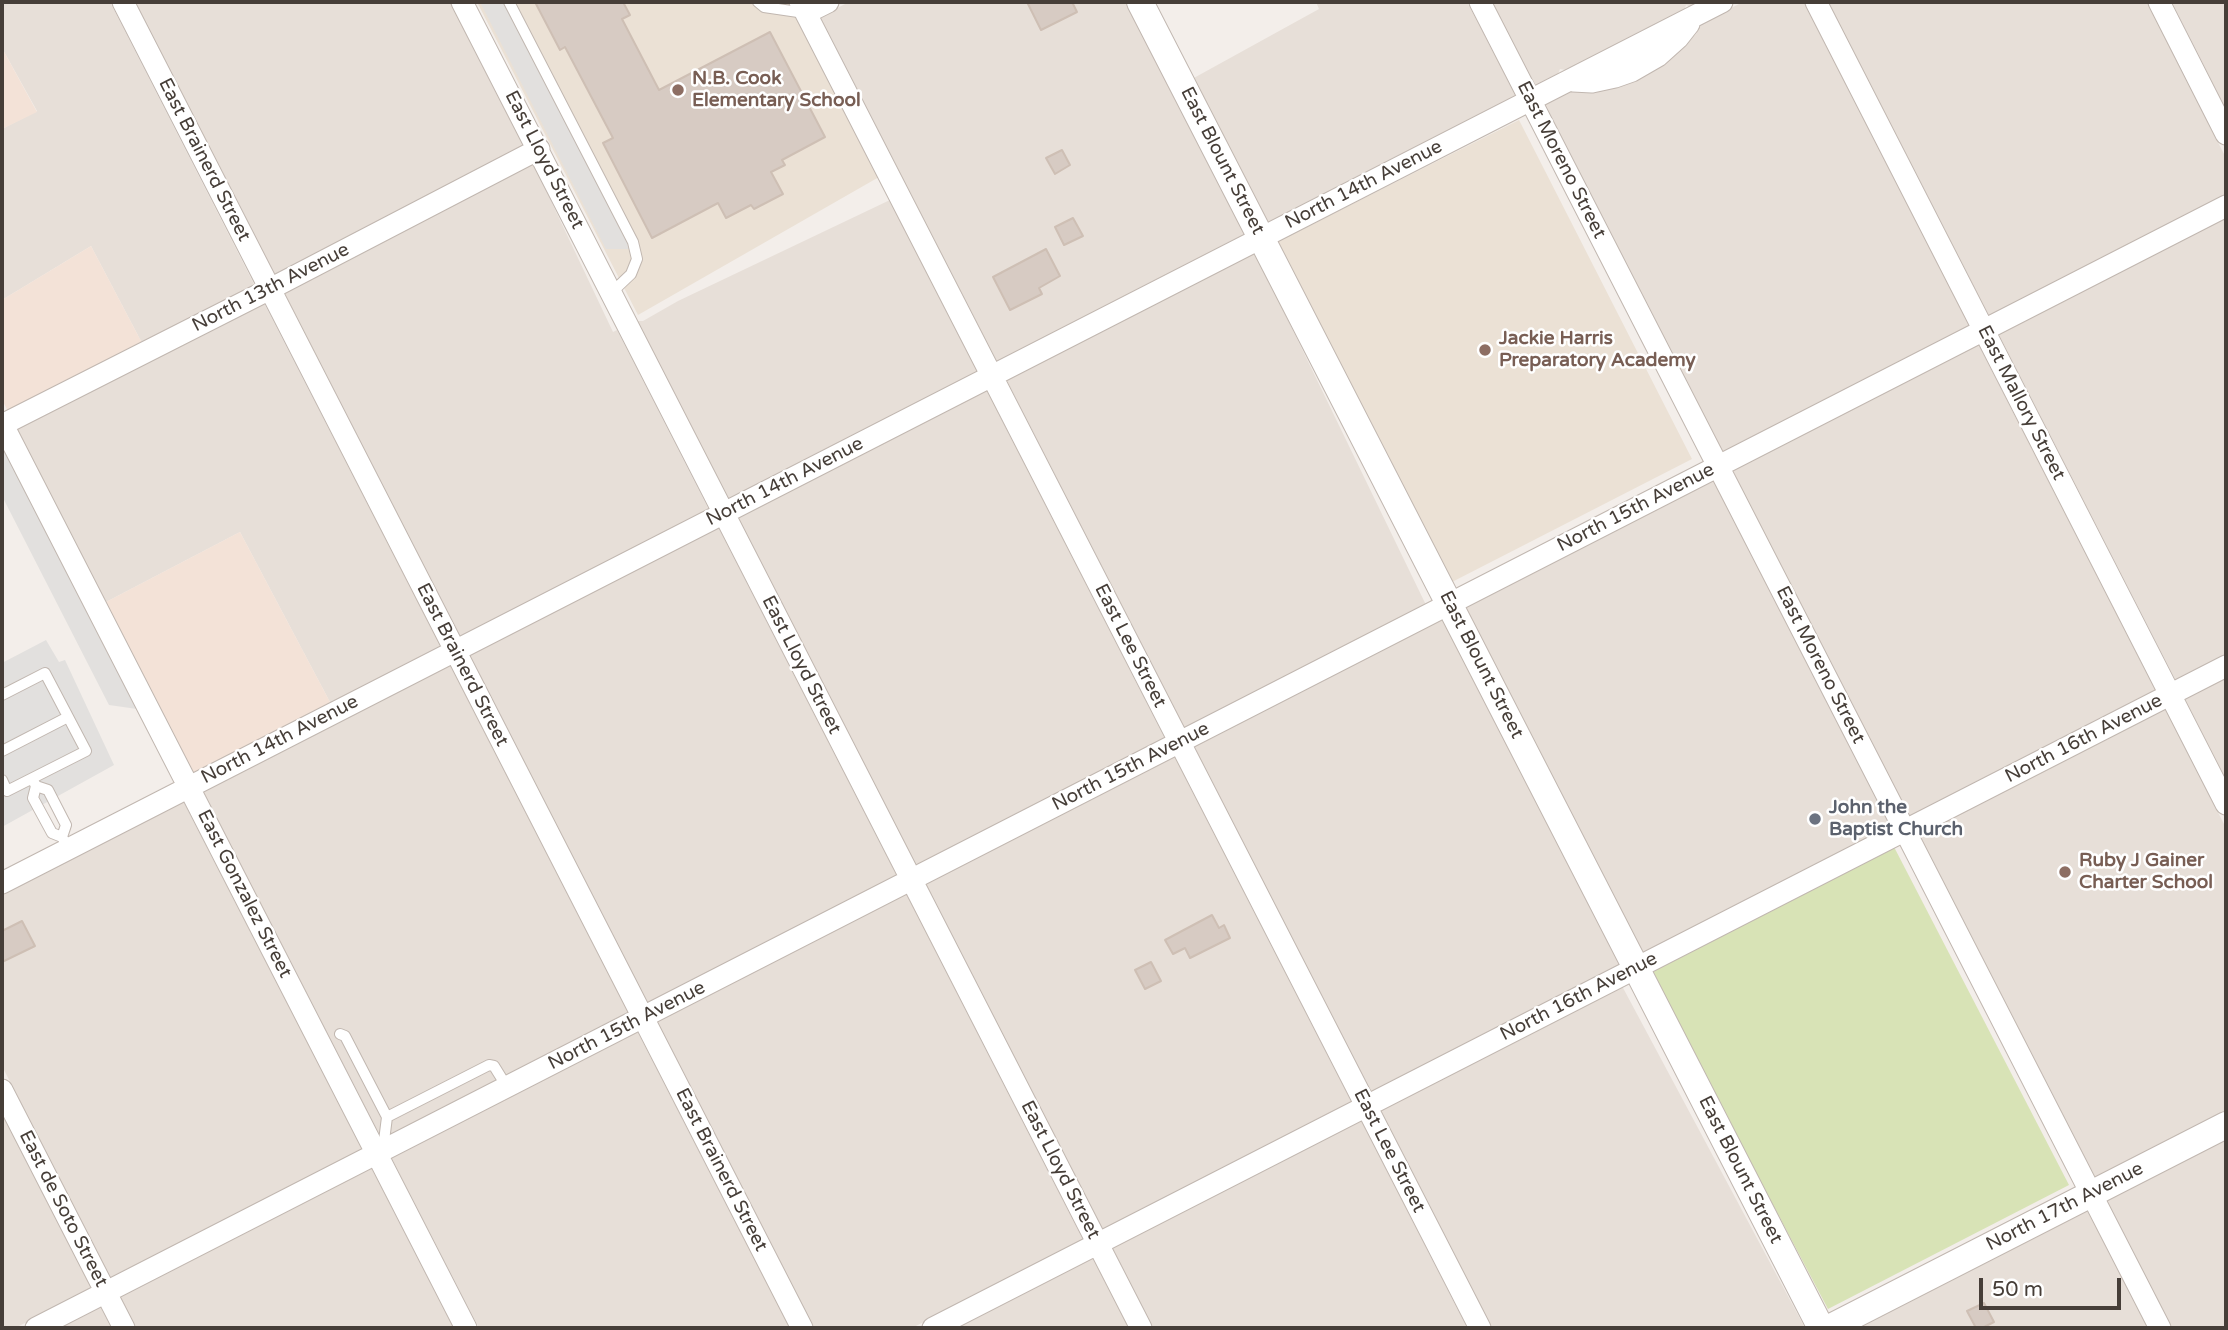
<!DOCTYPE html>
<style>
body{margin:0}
#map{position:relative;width:2228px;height:1330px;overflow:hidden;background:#f3eeea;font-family:"Varela Round",sans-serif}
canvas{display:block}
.frame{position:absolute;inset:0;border:4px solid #463e38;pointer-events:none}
.scale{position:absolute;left:1979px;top:1278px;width:142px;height:32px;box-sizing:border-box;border:4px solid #463e38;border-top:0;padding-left:9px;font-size:21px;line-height:24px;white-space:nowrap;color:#463e38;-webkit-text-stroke:5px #fff;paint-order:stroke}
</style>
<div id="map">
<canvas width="2228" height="1330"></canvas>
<div class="frame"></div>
<div class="scale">50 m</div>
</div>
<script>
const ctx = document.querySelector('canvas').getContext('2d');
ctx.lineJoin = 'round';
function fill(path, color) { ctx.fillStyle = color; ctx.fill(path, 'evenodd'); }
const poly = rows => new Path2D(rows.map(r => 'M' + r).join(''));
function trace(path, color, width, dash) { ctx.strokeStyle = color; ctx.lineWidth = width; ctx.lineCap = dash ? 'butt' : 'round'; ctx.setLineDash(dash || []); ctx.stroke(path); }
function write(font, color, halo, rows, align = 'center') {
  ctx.font = font + ' "Varela Round",sans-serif'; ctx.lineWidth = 5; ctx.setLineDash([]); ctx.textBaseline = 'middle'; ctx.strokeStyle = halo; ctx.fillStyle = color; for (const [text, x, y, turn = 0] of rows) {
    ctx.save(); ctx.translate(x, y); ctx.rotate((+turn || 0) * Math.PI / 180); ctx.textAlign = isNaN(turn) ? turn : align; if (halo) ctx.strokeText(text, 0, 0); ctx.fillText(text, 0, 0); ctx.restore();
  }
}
fill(poly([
 [2,2,110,2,255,286,142,343,91,246,2,300,2,129,37,111,2,48],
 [135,2,450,2,525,146,275,275],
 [849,2,1128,2,1247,234,997,362,820,17],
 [1316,2,1467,2,1516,96,1267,224,1192,79,1319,9],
 [1492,2,1701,2,1692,7,1686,5,1684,11,1566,70,1560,69,1558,74,1535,86],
 [1743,2,1804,2,1970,327,1723,453,1544,103,1569,91,1594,91,1686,45,1696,34,1701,23],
 [1828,2,2147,2,2226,158,2226,195,1989,316],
 [2172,2,2226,2,2226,109],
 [533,163,613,332,617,330,709,510,460,637,284,292],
 [890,200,978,372,728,500,637,321,643,321,678,301],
 [2226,217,2226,655,2176,681,1998,333],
 [1255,252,1426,605,1185,729,1006,379],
 [264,303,441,647,331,704,240,532,106,602,16,428],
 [1978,344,2156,691,1910,817,1732,470],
 [986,389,1165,739,916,866,737,517],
 [1713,480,1891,827,1642,955,1464,607],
 [718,527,897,876,648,1004,469,654],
 [1444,617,1622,964,1371,1093,1194,746],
 [450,665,629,1014,382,1140,203,791],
 [2226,676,2226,780,2184,698],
 [2165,708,2226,828,2226,1114,2097,1181,1919,834],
 [1174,756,1352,1103,1103,1230,925,883],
 [183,801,363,1150,111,1279,2,1066,2,894],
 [906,893,1083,1240,912,1328,814,1328,657,1021],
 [1622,986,1805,1328,1492,1328,1380,1110],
 [637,1031,790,1328,479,1328,391,1157],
 [2,1114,92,1289,15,1328,2,1328],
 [1361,1120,1467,1328,1153,1328,1112,1247],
 [2226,1136,2226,1328,2172,1328,2105,1198],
 [371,1167,454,1328,136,1328,120,1296],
 [2086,1208,2148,1328,1850,1328],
 [1092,1257,1129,1328,954,1328],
 [100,1306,111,1328,57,1328]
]), '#e7dfd8');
fill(poly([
 [2,48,37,112,2,129],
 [91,246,142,343,8,411,2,400,2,300],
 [240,532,331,704,194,774,106,602]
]), '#f3e2d7');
fill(poly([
 [477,2,790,2,879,177,638,315],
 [1519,120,1692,459,1452,582,1277,242]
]), '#ebe1d5');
fill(poly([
 [1893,845,2069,1185,1828,1309,1648,968]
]), '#d8e3b6');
fill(poly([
 [480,2,509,2,635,249,606,249],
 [2,444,137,709,109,705,2,496],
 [46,640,59,662,65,660,114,765,2,827,2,663]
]), '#e2e0de');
const building = poly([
 [535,2,623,2,630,15,622,19,659,90,770,32,825,137,782,160,785,165,771,172,783,194,754,209,751,205,726,218,718,203,652,238,603,143,613,138,565,47,560,50,535,2],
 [1027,2,1072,2,1077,12,1041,30,1027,2],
 [1062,150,1070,165,1055,174,1046,158,1062,150],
 [1073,218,1083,236,1064,245,1055,227,1073,218],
 [1046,249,1060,276,1039,288,1042,294,1010,310,993,277,1046,249],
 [1212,915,1219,928,1224,925,1230,938,1190,958,1185,948,1173,954,1165,940,1212,915],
 [22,921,35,946,2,962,2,931,22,921],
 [1151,962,1161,981,1145,989,1135,970,1151,962],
 [1984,1303,1994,1322,1982,1328,1976,1328,1967,1311,1984,1303]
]);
fill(building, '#d7cbc3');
trace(building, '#cebfb4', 2);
const service = poly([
 [509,2,633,242,637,259,631,274,611,293],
 [758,2,764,7,805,13],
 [2,695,45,673,86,751,7,791,2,780],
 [2,751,68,717],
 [33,780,36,786,48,790,66,825,62,837],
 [36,786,33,798,52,833,62,837,69,849],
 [340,1034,345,1036,387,1117,383,1149],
 [387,1117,489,1065,494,1066,507,1087]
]);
const minor = poly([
 [123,2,802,1328],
 [462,2,1141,1328],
 [800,2,1480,1328],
 [1480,2,2160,1328],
 [1816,2,2226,804],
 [2159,2,2226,134],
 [806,13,828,2],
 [1573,81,1592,82,1615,77,1632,71,1658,56,1678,38,1689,24],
 [2,423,466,1328],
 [2,425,270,289,539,149],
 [2,883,1722,2],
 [2,1090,124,1328],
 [36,1328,2226,206],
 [933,1328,2226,666]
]);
const tertiary = poly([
 [1140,2,1821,1328],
 [1829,1328,2226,1125]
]);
trace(service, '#c1b7b0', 12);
trace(minor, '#c1b7b0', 23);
trace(tertiary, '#c1b7b0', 28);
trace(service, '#fff', 10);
trace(minor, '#fff', 21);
trace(tertiary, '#fff', 26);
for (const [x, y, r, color] of [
 [678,90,7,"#8d6e63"],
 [1485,350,7,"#8d6e63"],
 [1815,819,7,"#6b7280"],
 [2065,872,7,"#8d6e63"]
]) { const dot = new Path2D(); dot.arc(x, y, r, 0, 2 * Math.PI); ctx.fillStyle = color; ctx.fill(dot); trace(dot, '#fff', 2.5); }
write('bold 19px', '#785e54', '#fff', [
 ["N.B. Cook",692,79],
 ["Elementary School",692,101],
 ["Jackie Harris",1499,339],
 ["Preparatory Academy",1499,361],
 ["Ruby J Gainer",2079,861],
 ["Charter School",2079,883]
], 'left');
write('19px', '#463e38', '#fff', [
 ["East Brainerd Street",204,160,63],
 ["East Lloyd Street",544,160,63],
 ["East Moreno Street",1561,160,63],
 ["East Blount Street",1222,161,63],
 ["North 14th Avenue",1364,185,-27],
 ["North 13th Avenue",271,288,-27],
 ["East Mallory Street",2021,403,63],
 ["North 14th Avenue",785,482,-27],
 ["North 15th Avenue",1636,508,-27],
 ["East Lee Street",1130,646,63],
 ["East Brainerd Street",462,665,63],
 ["East Lloyd Street",801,665,63],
 ["East Blount Street",1481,665,63],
 ["East Moreno Street",1820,665,63],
 ["North 16th Avenue",2084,739,-27],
 ["North 14th Avenue",280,740,-27],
 ["North 15th Avenue",1131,767,-27],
 ["East Gonzalez Street",244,894,63],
 ["North 16th Avenue",1579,997,-27],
 ["North 15th Avenue",627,1026,-27],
 ["East Lee Street",1389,1151,63],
 ["East Brainerd Street",721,1170,63],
 ["East Lloyd Street",1060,1170,63],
 ["East Blount Street",1740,1170,63],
 ["North 17th Avenue",2065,1207,-27],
 ["East de Soto Street",63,1209,63]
]);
write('bold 19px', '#5b616d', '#fff', [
 ["John the",1829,808],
 ["Baptist Church",1829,830]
], 'left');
</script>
